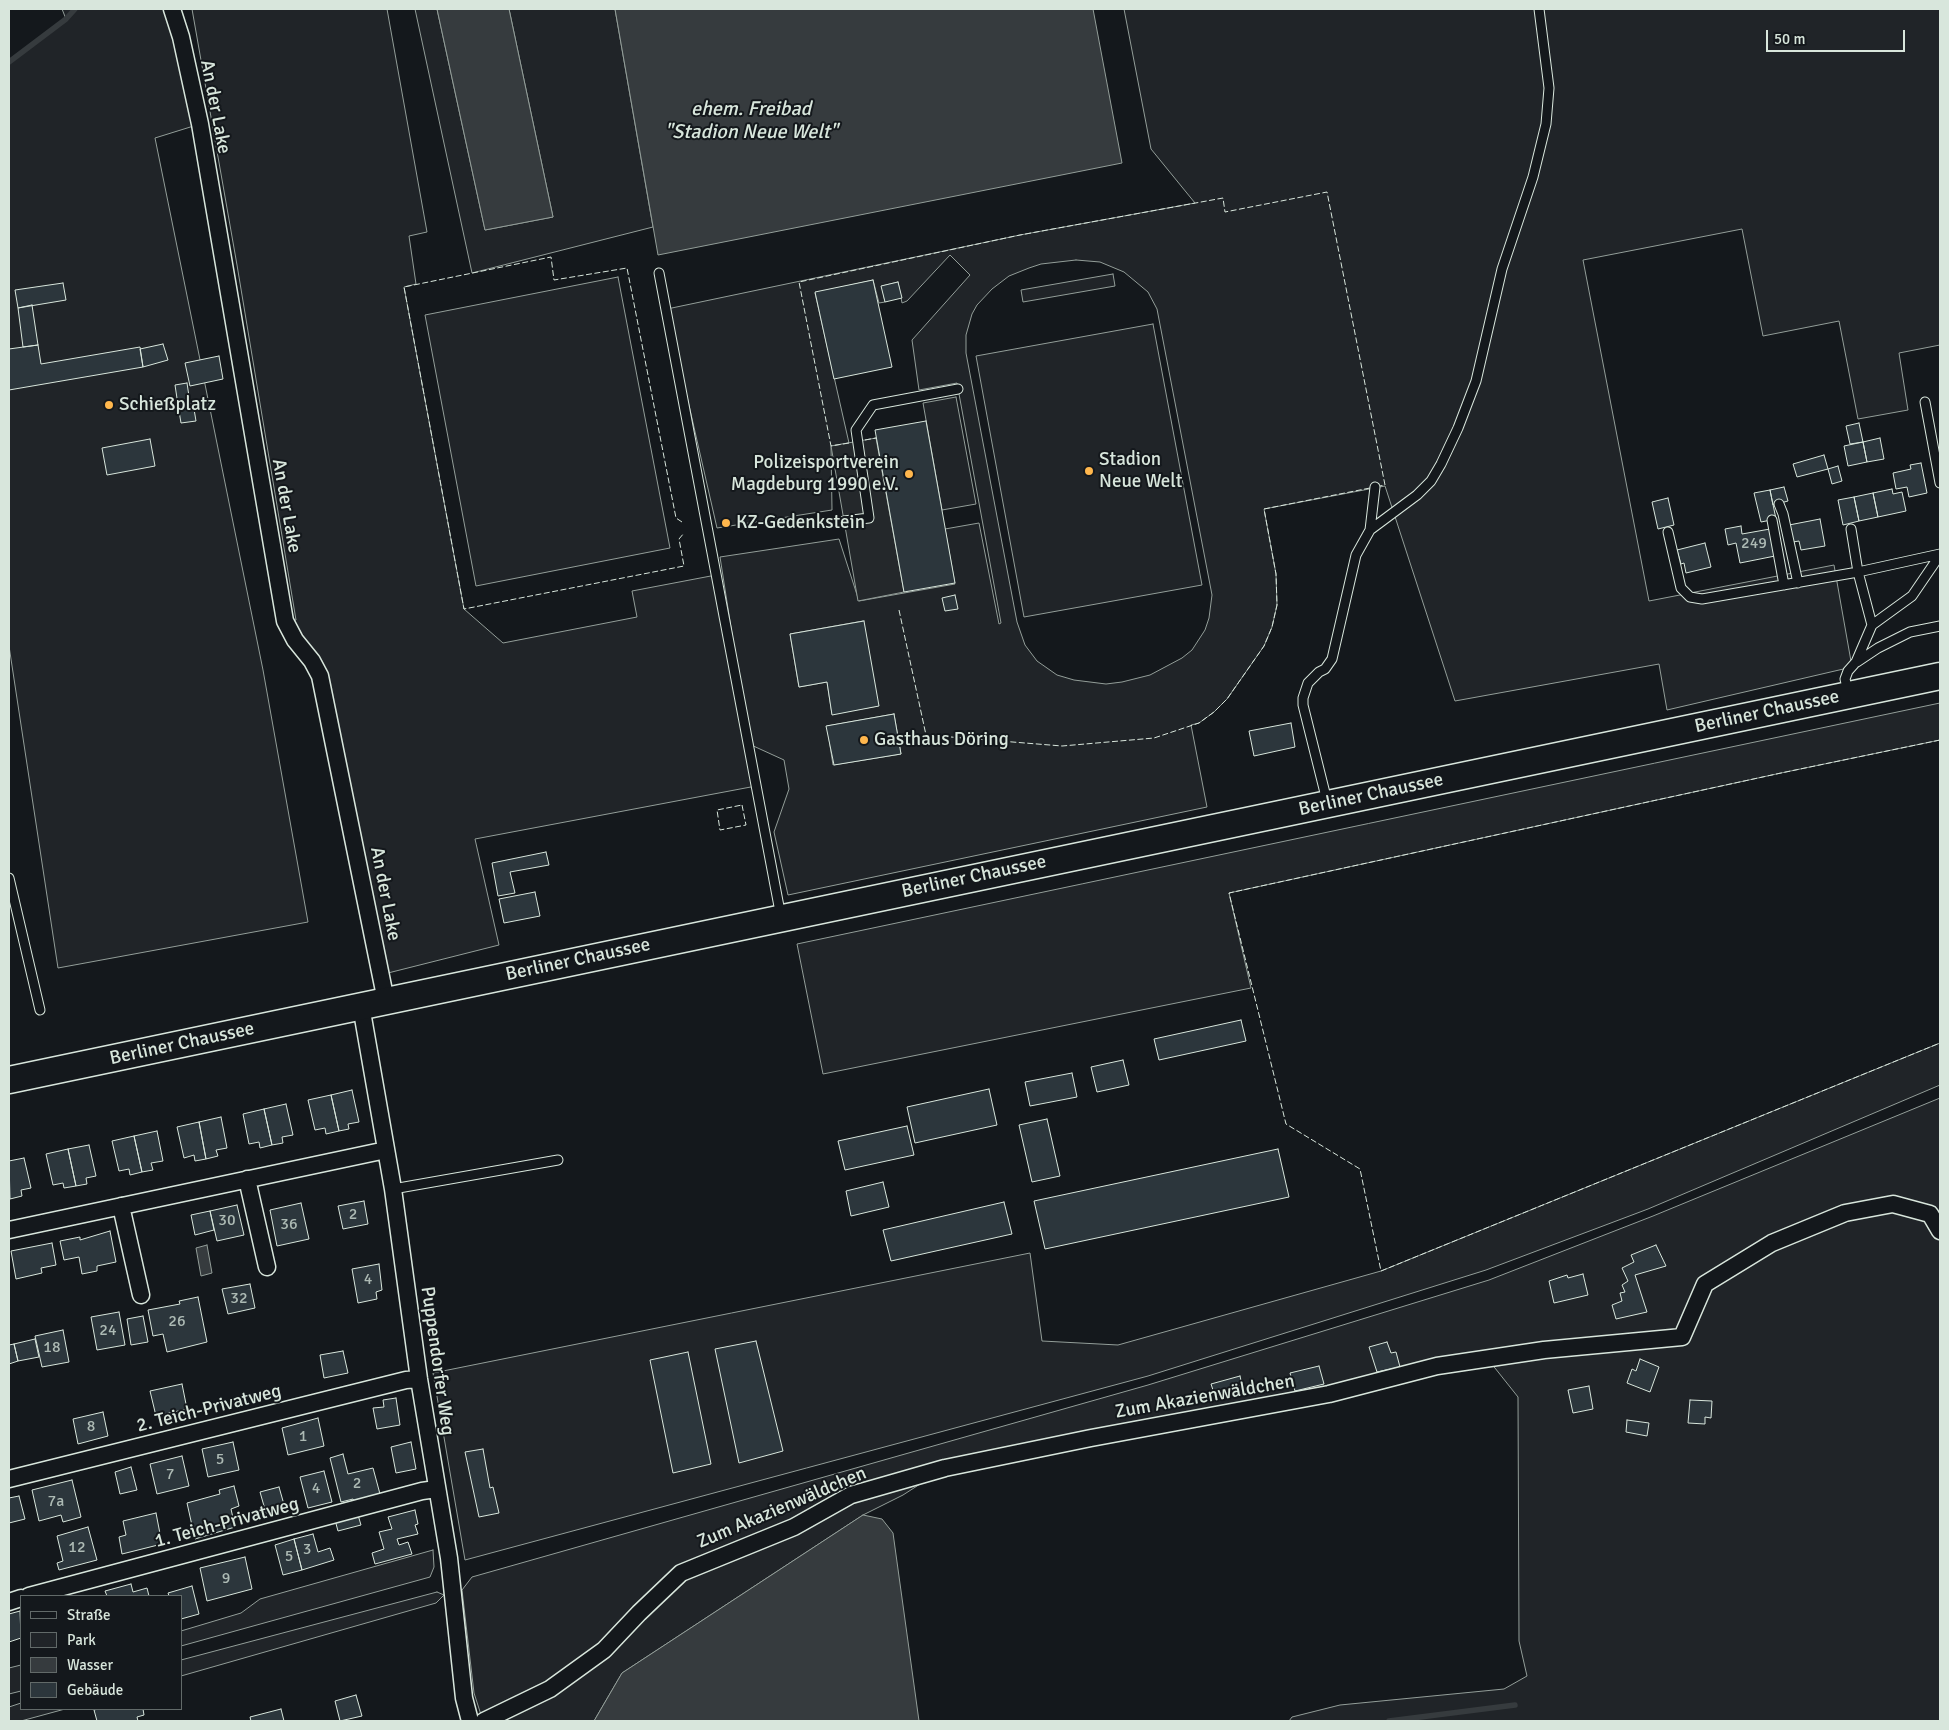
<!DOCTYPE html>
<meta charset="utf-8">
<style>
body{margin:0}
#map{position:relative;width:1949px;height:1730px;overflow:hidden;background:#14181c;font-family:Signika,sans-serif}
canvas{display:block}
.frame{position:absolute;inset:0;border:10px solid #d8e6dc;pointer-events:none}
.legend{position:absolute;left:20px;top:1595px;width:162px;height:115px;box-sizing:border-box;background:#14181c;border:1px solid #626a69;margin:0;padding:6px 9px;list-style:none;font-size:15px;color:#d8e6dc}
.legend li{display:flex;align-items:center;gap:10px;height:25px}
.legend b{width:25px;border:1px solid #626a69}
.scale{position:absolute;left:1766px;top:30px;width:139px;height:22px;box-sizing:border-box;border:2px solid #d8e6dc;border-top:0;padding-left:6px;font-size:15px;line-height:18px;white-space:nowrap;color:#d8e6dc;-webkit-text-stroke:4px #14181c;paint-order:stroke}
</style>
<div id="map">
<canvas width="1949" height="1730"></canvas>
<div class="frame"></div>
<ul class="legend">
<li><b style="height:6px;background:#14181c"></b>Straße</li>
<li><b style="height:14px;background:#202428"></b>Park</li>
<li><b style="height:14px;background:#363b3e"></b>Wasser</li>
<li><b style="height:14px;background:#2c363c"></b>Gebäude</li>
</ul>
<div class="scale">50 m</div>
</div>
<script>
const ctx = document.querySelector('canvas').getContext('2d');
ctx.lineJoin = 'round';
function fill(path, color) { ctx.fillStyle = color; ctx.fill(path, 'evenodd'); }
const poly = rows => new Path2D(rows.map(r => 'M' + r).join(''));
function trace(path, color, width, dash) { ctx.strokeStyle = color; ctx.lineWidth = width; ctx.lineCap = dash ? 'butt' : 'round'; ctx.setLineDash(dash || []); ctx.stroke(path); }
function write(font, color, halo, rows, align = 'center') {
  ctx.font = font + ' Signika,sans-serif'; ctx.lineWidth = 4; ctx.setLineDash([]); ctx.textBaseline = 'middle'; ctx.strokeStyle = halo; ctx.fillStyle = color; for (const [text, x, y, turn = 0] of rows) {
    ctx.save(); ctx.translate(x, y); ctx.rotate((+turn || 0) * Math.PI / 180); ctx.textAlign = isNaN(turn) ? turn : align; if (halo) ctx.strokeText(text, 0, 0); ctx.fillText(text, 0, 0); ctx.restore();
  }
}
const green = poly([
 [62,9,172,9,200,124,155,138,263,670,308,922,58,968,9,646,9,62,66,19,62,9],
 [192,9,387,9,427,232,409,236,416,284,404,287,464,609,503,643,637,617,632,591,716,575,746,724,720,557,839,539,859,601,955,584,945,529,979,523,999,624,1001,623,957,383,919,390,912,340,970,275,950,255,907,301,902,303,898,282,882,286,885,302,879,303,873,280,815,293,849,443,831,446,832,510,717,528,667,309,1020,235,1195,203,1151,149,1124,9,1940,9,1940,345,1899,353,1908,410,1858,419,1839,321,1763,336,1742,229,1583,260,1649,601,1834,565,1852,667,1667,710,1659,664,1455,701,1385,486,1264,509,1276,574,1277,605,1272,627,1264,646,1227,699,1214,712,1199,723,1191,725,1207,807,788,895,774,832,789,789,784,760,749,744,756,786,475,839,499,945,384,974,320,676,285,621,296,620,237,265,192,9],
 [1076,260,1100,262,1124,272,1148,292,1157,309,1212,595,1209,618,1205,630,1192,650,1182,658,1150,675,1122,682,1106,684,1074,680,1057,675,1037,661,1025,645,1017,622,966,353,966,335,972,314,977,305,992,289,1009,276,1029,268,1041,264,1076,260],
 [863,621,878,706,832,714,827,682,799,687,790,634,863,621],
 [894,714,901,754,833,765,827,726,894,714],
 [415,9,437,9,485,230,553,217,509,9,615,9,653,227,472,273,415,9],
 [1113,274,1115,286,1023,302,1021,290,1113,274],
 [618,277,670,548,476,586,425,315,618,277],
 [1153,324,1202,585,1024,617,976,356,1153,324],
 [956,397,976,504,942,510,923,403,956,397],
 [1940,703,1940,740,1781,773,1229,893,1251,988,823,1074,797,944,1940,703],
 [1940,1043,1940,1085,1648,1209,1486,1270,1148,1376,465,1560,433,1373,1030,1253,1042,1341,1118,1345,1381,1271,1940,1043],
 [1940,1098,1940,1721,1289,1721,1292,1717,1340,1705,1504,1689,1527,1676,1519,1641,1518,1397,1487,1358,945,1468,903,1495,863,1515,622,1673,594,1721,483,1721,474,1693,462,1590,472,1577,1148,1385,1489,1280,1653,1216,1940,1098],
 [433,1550,434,1567,430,1577,181,1646,181,1631,241,1613,260,1599,433,1550],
 [437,1592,444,1595,436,1603,181,1676,181,1660,437,1592],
 [21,1665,21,1691,9,1694,9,1668,21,1665],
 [21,1703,21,1709,65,1709,21,1721,9,1721,9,1707,21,1703]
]);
fill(green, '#202428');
trace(green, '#939e99', 1);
const parking = poly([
 [876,438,904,592,858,601,831,446,876,438]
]);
fill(parking, '#24282b');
trace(parking, '#939e99', 1);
const water = poly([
 [437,9,509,9,553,217,485,230,437,9],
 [615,9,1093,9,1122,163,658,255,615,9],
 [207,1245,212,1273,201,1276,196,1248,207,1245],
 [863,1515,882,1519,893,1533,919,1721,594,1721,622,1673,863,1515]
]);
fill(water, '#363b3e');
trace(water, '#939e99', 1);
trace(poly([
 [9,62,66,19,75,9],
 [1389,1721,1515,1705]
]), '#363b3e', 5.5);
const building = poly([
 [873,280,892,367,834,379,815,292,873,280],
 [898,282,902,298,885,302,881,286,898,282],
 [63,283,66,300,18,308,15,290,63,283],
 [32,305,38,345,23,347,18,308,32,305],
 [163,344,168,360,143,367,140,349,163,344],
 [38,345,41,364,140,347,143,367,9,390,9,349,38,345],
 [219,356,223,379,190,386,185,363,219,356],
 [187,383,190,403,178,405,175,385,187,383],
 [193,403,196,421,181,423,178,405,193,403],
 [926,421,955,583,904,592,875,430,926,421],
 [1859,423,1863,442,1850,444,1846,426,1859,423],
 [1880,438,1884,459,1867,462,1863,442,1880,438],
 [150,439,155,466,107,475,102,448,150,439],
 [1863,442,1867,462,1848,466,1844,446,1863,442],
 [1824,455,1828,469,1797,477,1793,464,1824,455],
 [1921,463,1927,493,1909,497,1907,487,1896,489,1893,473,1911,469,1910,465,1921,463],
 [1838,466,1842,481,1832,484,1828,469,1838,466],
 [1784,487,1788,501,1773,505,1770,490,1784,487],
 [1892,489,1893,494,1902,492,1906,511,1878,517,1873,493,1892,489],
 [1770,490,1776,519,1761,522,1754,493,1770,490],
 [1873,493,1878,517,1859,521,1854,497,1873,493],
 [1854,497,1859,521,1843,525,1838,500,1854,497],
 [1668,498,1674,525,1658,529,1652,502,1668,498],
 [1820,519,1825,546,1801,550,1799,541,1793,542,1789,525,1820,519],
 [1741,526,1742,534,1770,529,1775,556,1740,563,1736,543,1728,545,1725,529,1741,526],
 [1705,543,1711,567,1686,573,1684,563,1681,564,1677,550,1705,543],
 [955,595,958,609,945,611,942,598,955,595],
 [864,621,879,706,832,715,827,682,799,687,790,634,864,621],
 [894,714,901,754,834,765,826,726,894,714],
 [1291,723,1295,747,1254,756,1249,731,1291,723],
 [546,852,549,865,510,872,515,893,498,896,492,863,546,852],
 [535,892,540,916,504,923,499,899,535,892],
 [1241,1020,1246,1041,1159,1060,1154,1039,1241,1020],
 [1123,1060,1129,1085,1097,1092,1091,1067,1123,1060],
 [1072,1073,1077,1097,1030,1106,1025,1082,1072,1073],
 [989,1089,997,1125,915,1143,907,1107,989,1089],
 [352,1090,359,1122,348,1124,349,1129,339,1131,331,1095,352,1090],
 [331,1095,339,1131,326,1134,325,1128,315,1130,308,1100,331,1095],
 [286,1104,293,1135,282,1137,283,1143,272,1145,264,1109,286,1104],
 [264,1109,272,1145,260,1148,259,1142,249,1144,243,1114,264,1109],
 [221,1117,227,1148,216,1150,218,1156,206,1159,199,1122,221,1117],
 [1047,1119,1060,1176,1032,1182,1019,1125,1047,1119],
 [199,1122,206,1159,195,1161,194,1155,184,1158,177,1127,199,1122],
 [907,1126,914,1155,845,1170,838,1141,907,1126],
 [157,1131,163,1161,151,1163,153,1170,142,1172,134,1136,157,1131],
 [134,1136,142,1172,130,1175,129,1169,119,1171,112,1141,134,1136],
 [89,1145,96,1176,86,1178,87,1184,76,1186,68,1149,89,1145],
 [68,1149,76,1186,64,1188,63,1183,53,1185,46,1154,68,1149],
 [1278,1149,1289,1197,1045,1249,1034,1201,1278,1149],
 [24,1158,31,1188,21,1190,22,1196,10,1199,9,1161,24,1158],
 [883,1182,889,1207,851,1216,846,1191,883,1182],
 [364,1201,368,1224,343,1229,338,1206,364,1201],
 [1004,1202,1012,1234,891,1261,883,1230,1004,1202],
 [301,1203,309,1239,277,1246,270,1210,301,1203],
 [237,1205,244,1235,217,1241,210,1211,237,1205],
 [210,1211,214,1230,195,1235,191,1215,210,1211],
 [110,1231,116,1262,97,1266,97,1271,82,1274,79,1257,64,1260,60,1241,80,1237,80,1240,110,1231],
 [52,1243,56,1265,41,1268,42,1273,16,1279,11,1251,52,1243],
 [1656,1245,1666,1266,1635,1275,1647,1312,1616,1319,1612,1305,1622,1301,1620,1293,1625,1292,1622,1285,1628,1281,1622,1268,1634,1262,1631,1255,1656,1245],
 [379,1264,382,1290,376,1292,377,1299,358,1303,352,1269,379,1264],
 [1583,1274,1588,1295,1554,1303,1549,1281,1567,1275,1568,1278,1583,1274],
 [250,1284,255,1308,228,1314,222,1289,250,1284],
 [198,1297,207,1342,167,1352,163,1334,153,1336,148,1310,180,1304,179,1301,198,1297],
 [119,1312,125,1345,97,1350,91,1317,119,1312],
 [143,1316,148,1342,131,1345,127,1319,143,1316],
 [63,1330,69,1362,42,1367,35,1336,63,1330],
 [35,1339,39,1357,18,1361,14,1344,35,1339],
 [756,1341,783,1451,739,1463,715,1349,756,1341],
 [1387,1342,1391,1353,1396,1352,1400,1367,1377,1372,1369,1347,1387,1342],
 [14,1344,18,1361,9,1364,9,1345,14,1344],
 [343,1351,348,1373,324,1378,320,1355,343,1351],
 [688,1352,711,1464,673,1473,650,1360,688,1352],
 [1640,1359,1659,1367,1650,1392,1627,1383,1632,1369,1636,1371,1640,1359],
 [1319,1366,1324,1384,1295,1391,1290,1373,1319,1366],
 [1240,1376,1242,1385,1233,1386,1235,1392,1215,1396,1211,1384,1240,1376],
 [182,1384,187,1409,156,1416,150,1391,182,1384],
 [1589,1386,1593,1409,1573,1413,1568,1390,1589,1386],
 [396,1398,400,1425,377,1429,373,1408,384,1407,383,1400,396,1398],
 [1690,1400,1712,1401,1711,1418,1705,1417,1705,1424,1688,1423,1690,1400],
 [103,1412,108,1436,78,1444,73,1419,103,1412],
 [318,1418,324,1446,288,1455,282,1428,318,1418],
 [1627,1420,1649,1423,1647,1436,1626,1432,1627,1420],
 [233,1442,239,1470,208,1477,202,1449,233,1442],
 [411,1442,416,1469,396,1473,391,1447,411,1442],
 [483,1449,490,1488,493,1487,499,1513,479,1517,465,1452,483,1449],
 [343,1454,348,1474,373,1468,380,1494,354,1501,353,1499,341,1502,330,1458,343,1454],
 [182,1456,189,1486,157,1494,150,1464,182,1456],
 [131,1467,137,1490,120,1494,115,1472,131,1467],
 [324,1471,332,1502,308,1508,300,1477,324,1471],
 [72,1480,81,1517,63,1522,61,1515,39,1521,32,1490,72,1480],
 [234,1486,239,1506,231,1509,235,1527,195,1539,187,1503,220,1494,219,1490,234,1486],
 [279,1487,285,1508,266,1513,260,1492,279,1487],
 [19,1496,25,1519,9,1523,9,1498,19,1496],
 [415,1510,418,1524,415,1525,418,1534,397,1539,399,1545,408,1542,412,1554,375,1564,372,1553,384,1549,379,1532,392,1529,388,1517,415,1510],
 [156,1513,162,1544,122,1554,119,1537,126,1535,123,1521,156,1513],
 [358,1515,361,1525,338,1531,335,1520,358,1515],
 [88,1527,97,1560,59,1570,57,1563,63,1561,57,1536,88,1527],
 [313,1534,318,1552,330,1548,334,1560,302,1570,294,1539,313,1534],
 [294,1539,302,1570,283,1575,275,1545,294,1539],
 [245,1557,252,1589,207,1601,200,1568,245,1557],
 [131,1584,133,1592,147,1588,149,1596,107,1596,105,1591,131,1584],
 [192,1586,199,1614,181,1619,181,1596,169,1596,168,1593,192,1586],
 [20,1611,21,1638,9,1642,9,1614,20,1611],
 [356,1695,362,1716,340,1721,335,1701,356,1695],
 [98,1709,143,1709,144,1715,137,1717,138,1721,97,1721,94,1710,98,1709],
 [281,1709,284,1721,251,1721,250,1717,281,1709]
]);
fill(building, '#2c363c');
trace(building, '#d8e6dc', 1);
const service = poly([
 [659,273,781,917],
 [1925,402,1940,483],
 [1779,504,1783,514,1798,583],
 [1772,520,1784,585],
 [844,521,869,518,856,430,873,405,958,389],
 [1851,529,1858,572,1872,625],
 [1370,530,1417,495,1431,481,1441,464,1458,428,1476,381,1502,269,1533,177,1546,124,1549,88,1539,9],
 [1668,532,1681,588,1690,597,1702,599,1858,572,1940,554],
 [1857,662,1878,648,1910,632,1940,626],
 [1848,692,1845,679,1848,671,1856,662,1872,625,1912,596,1940,555],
 [1327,801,1303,705,1303,698,1308,683,1319,672,1325,669,1332,659,1356,555,1370,530,1375,487],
 [9,878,40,1010],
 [393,1189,558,1160]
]);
const minor = poly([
 [172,9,181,37,200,124,285,621,295,640,312,661,320,676,386,1001],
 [361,1006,393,1189,419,1379,449,1558,464,1698,470,1721],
 [247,1179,267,1267],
 [121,1206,141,1295],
 [9,1230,386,1150],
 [9,1479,406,1380,419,1379],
 [29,1596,422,1491,436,1489],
 [9,1602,21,1598],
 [484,1721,550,1689,604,1650,639,1613,681,1573,794,1527,851,1495,945,1468,1091,1438,1329,1394,1437,1366,1544,1350,1682,1337,1705,1284,1772,1243,1845,1213,1893,1204,1930,1214,1940,1231]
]);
const primary = poly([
 [9,1080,1940,676]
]);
trace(service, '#d8e6dc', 11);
trace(minor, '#d8e6dc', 19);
trace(primary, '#d8e6dc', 29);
trace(service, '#14181c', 9);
trace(minor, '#14181c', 16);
trace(primary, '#14181c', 26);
trace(poly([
 [865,440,876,438],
 [849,443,831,446,799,282,1020,235,1223,198,1225,212,1327,192,1385,485,1380,486],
 [682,522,676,518,627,268,554,280,551,257,404,287,464,609,684,566,679,539,684,533],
 [899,610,926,735,1062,746,1154,738,1199,723,1214,712,1227,699,1264,646,1272,627,1277,605,1276,574,1264,509,1370,488],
 [1940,740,1781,773,1229,893,1286,1124,1360,1169,1381,1271,1940,1043],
 [742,805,746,825,720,830,717,810,742,805]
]), '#d8e6dc', 1, [6, 2.5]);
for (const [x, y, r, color] of [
 [109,405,5,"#ffb74d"],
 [1089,471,5,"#ffb74d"],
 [909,474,5,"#ffb74d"],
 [726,523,5,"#ffb74d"],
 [864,740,5,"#ffb74d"]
]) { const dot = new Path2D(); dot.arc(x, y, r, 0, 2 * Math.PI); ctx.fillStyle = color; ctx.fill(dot); trace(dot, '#14181c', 2); }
write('16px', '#adbab4', null, [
 ["249",1754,544],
 ["2",353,1215],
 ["30",227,1221],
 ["36",289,1225],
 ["4",368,1280],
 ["32",239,1299],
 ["26",177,1322],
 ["24",108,1331],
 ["18",52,1348],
 ["8",91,1427],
 ["1",303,1437],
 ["5",220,1460],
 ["7",170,1475],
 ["2",357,1484],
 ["4",316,1489],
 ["7a",56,1502],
 ["12",77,1548],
 ["3",307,1550],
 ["5",289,1557],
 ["9",226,1579]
]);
write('19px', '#d8e6dc', '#14181c', [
 ["An der Lake",215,107,79],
 ["An der Lake",286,506,80],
 ["Berliner Chaussee",1767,712,-12],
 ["Berliner Chaussee",1371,795,-12],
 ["Berliner Chaussee",974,877,-12],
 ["An der Lake",385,894,79],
 ["Berliner Chaussee",578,960,-12],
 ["Berliner Chaussee",182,1044,-12],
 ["Puppendorfer Weg",437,1361,82],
 ["Zum Akazienwäldchen",1205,1397,-10],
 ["2. Teich-Privatweg",209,1409,-14],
 ["Zum Akazienwäldchen",782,1508,-23],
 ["1. Teich-Privatweg",227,1523,-15]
]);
write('19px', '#d8e6dc', '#14181c', [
 ["Schießplatz",119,405],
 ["Stadion",1099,460],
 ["Neue Welt",1099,482],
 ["Polizeisportverein",899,463,"right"],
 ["Magdeburg 1990 e.V.",899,485,"right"],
 ["KZ-Gedenkstein",736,523],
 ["Gasthaus Döring",874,740]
], 'left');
write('italic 20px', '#d8e6dc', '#14181c', [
 ["ehem. Freibad",751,110],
 ["\"Stadion Neue Welt\"",751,133]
]);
</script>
